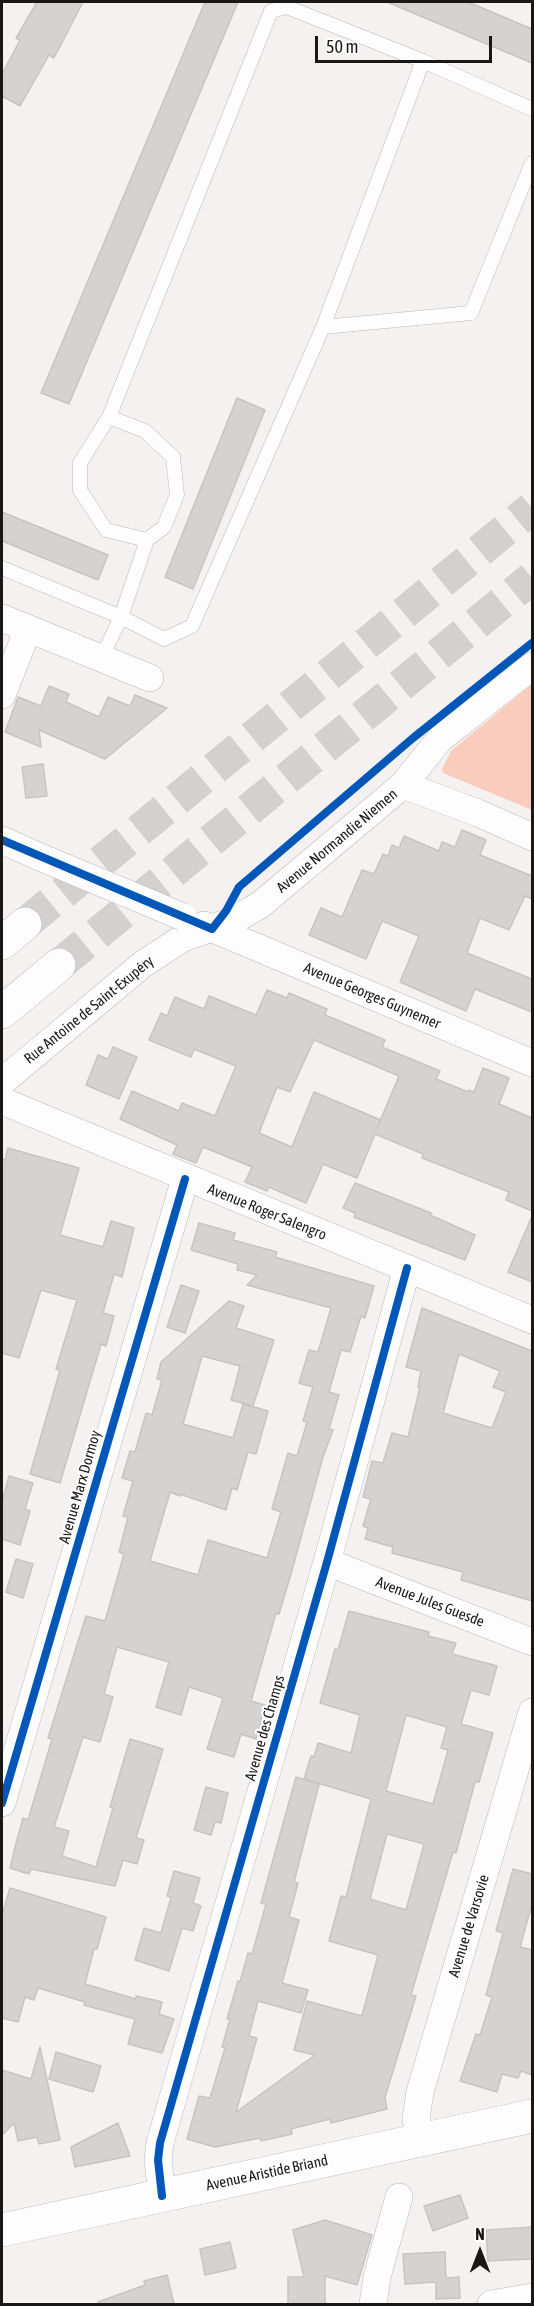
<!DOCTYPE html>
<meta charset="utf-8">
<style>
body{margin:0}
#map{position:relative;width:534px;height:2306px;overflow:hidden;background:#f5f1f0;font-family:"Asap Condensed",sans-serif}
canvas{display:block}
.frame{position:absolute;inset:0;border:3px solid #1a1817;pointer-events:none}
.north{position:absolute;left:450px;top:2222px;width:60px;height:60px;-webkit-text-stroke:4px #fff;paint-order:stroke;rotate:0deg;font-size:16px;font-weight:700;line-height:24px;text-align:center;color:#1a1817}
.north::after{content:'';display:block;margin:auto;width:21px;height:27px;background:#1a1817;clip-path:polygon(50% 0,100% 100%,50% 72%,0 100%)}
.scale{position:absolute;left:315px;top:36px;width:177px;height:27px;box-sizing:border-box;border:3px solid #1a1817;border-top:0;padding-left:8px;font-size:18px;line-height:21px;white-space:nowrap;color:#1a1817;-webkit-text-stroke:4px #fff;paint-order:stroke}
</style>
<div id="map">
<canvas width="534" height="2306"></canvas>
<div class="frame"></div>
<div class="north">N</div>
<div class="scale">50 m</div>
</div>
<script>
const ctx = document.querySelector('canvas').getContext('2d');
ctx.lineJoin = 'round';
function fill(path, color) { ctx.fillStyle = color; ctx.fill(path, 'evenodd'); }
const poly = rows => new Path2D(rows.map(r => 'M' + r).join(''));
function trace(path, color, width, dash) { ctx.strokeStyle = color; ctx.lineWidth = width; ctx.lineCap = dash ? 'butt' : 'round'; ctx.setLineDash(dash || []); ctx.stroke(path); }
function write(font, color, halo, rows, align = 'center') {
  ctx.font = font + ' "Asap Condensed",sans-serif'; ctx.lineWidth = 4.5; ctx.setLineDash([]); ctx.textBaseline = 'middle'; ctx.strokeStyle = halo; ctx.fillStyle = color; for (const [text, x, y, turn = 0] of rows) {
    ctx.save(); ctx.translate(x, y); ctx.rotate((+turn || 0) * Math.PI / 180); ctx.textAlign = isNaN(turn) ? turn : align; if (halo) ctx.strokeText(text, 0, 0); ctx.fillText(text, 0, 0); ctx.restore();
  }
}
fill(poly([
 [532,684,532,810,443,773,442,769,451,751]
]), '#faccbe');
const building = poly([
 [37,2,83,2,54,58,49,55,20,106,2,96,2,74,20,40,16,38,37,2],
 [205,2,238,2,69,404,41,393,205,2],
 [387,2,468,2,532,29,532,63,387,2],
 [237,398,265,410,193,589,165,577,237,398],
 [2,512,108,555,98,580,2,541,2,512],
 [49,686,69,694,66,702,99,717,108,697,130,706,135,695,167,708,105,759,39,730,41,747,5,732,18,697,41,706,49,686],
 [43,764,47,796,26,798,22,767,43,764],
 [462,830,486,840,480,855,532,876,532,899,525,896,509,930,480,918,467,953,532,979,532,1012,475,989,466,1011,400,982,419,936,382,921,366,959,309,935,321,908,342,917,362,870,374,874,383,854,388,856,392,845,399,848,404,836,439,851,442,842,455,847,462,830],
 [267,990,287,998,289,993,327,1009,325,1015,385,1040,382,1047,440,1071,436,1079,468,1092,469,1090,474,1092,483,1068,509,1078,499,1104,532,1118,532,1211,506,1200,509,1192,422,1158,423,1154,375,1134,357,1178,323,1164,306,1203,269,1187,267,1191,245,1182,252,1167,203,1147,196,1163,173,1154,177,1145,120,1119,132,1091,179,1111,182,1103,215,1116,236,1066,194,1049,191,1057,149,1040,161,1013,167,1016,175,997,204,1009,209,996,256,1015,267,990],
 [314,1040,399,1076,377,1128,381,1120,314,1092,292,1147,259,1133,277,1087,290,1092,314,1040],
 [113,1047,137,1057,119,1099,86,1085,98,1055,108,1059,113,1047],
 [8,1148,79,1168,60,1235,103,1247,111,1221,134,1228,122,1277,114,1274,103,1313,114,1316,106,1346,101,1344,60,1483,30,1474,60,1370,56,1369,77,1300,41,1290,19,1358,2,1353,2,1159,5,1160,8,1148],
 [355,1183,431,1213,430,1215,475,1235,465,1260,354,1217,355,1213,343,1208,355,1183],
 [532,1216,532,1282,508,1272,532,1216],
 [199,1223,235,1233,233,1240,277,1252,275,1257,374,1286,365,1318,361,1316,350,1352,341,1350,329,1392,339,1395,329,1429,333,1430,323,1457,291,1574,279,1614,276,1613,251,1701,265,1705,256,1739,241,1734,234,1757,207,1749,223,1698,189,1687,181,1715,156,1707,169,1662,117,1647,104,1694,113,1697,100,1742,83,1737,54,1827,69,1831,62,1856,96,1867,113,1808,110,1807,130,1739,163,1749,136,1838,144,1840,137,1864,123,1860,115,1886,31,1869,29,1874,10,1868,15,1847,23,1818,28,1820,52,1739,48,1738,86,1616,105,1621,124,1554,119,1552,128,1517,123,1516,133,1481,122,1478,130,1451,135,1452,146,1413,152,1415,162,1380,157,1379,161,1362,229,1301,244,1306,236,1328,274,1340,253,1406,231,1400,240,1366,202,1356,183,1424,233,1438,243,1404,268,1411,256,1454,248,1452,237,1490,232,1488,226,1510,180,1494,180,1496,170,1492,150,1561,198,1575,208,1540,267,1558,281,1512,272,1509,288,1453,297,1456,307,1422,303,1421,313,1387,299,1383,309,1350,318,1352,331,1308,247,1285,257,1275,237,1270,238,1264,191,1250,199,1223],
 [181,1285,199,1291,185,1333,167,1327,181,1285],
 [422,1308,532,1351,532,1601,461,1580,463,1572,392,1553,393,1547,365,1539,368,1528,363,1526,371,1499,363,1497,372,1461,383,1463,392,1433,408,1437,420,1387,418,1387,421,1371,406,1367,422,1308],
 [459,1354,500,1371,493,1387,506,1392,492,1428,443,1413,459,1354],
 [9,1476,33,1483,25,1509,30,1511,20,1545,2,1539,2,1502,9,1476],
 [16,1559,33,1564,23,1598,6,1592,16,1559],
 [349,1611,429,1632,428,1636,456,1643,452,1654,497,1666,489,1695,471,1690,461,1724,493,1733,479,1782,475,1782,456,1853,453,1852,411,1995,416,1996,385,2097,387,2109,331,2123,330,2119,291,2129,292,2134,261,2141,260,2138,215,2147,187,2139,199,2096,210,2098,225,2048,222,2047,230,2019,227,2019,238,1981,240,1982,248,1953,252,1954,266,1904,261,1903,296,1777,319,1784,294,1882,298,1883,289,1917,299,1920,282,1983,308,1990,301,2013,258,2001,249,2036,257,2038,236,2112,315,2055,294,2050,307,2001,362,2016,378,1955,329,1941,341,1896,346,1897,371,1799,304,1779,311,1756,314,1757,318,1743,351,1753,360,1715,320,1703,335,1649,338,1650,349,1611],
 [406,1715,447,1727,441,1748,448,1750,433,1804,386,1791,406,1715],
 [387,1834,424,1844,406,1910,370,1899,387,1834],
 [206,1787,228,1793,221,1823,215,1822,211,1835,194,1830,206,1787],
 [513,1869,532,1874,532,1904,520,1947,532,1950,532,2075,521,2071,518,2078,502,2074,497,2092,460,2081,476,2034,480,2035,492,1997,486,1995,503,1933,496,1931,513,1869],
 [174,1871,200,1878,193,1903,201,1906,193,1931,182,1928,169,1971,135,1960,144,1928,161,1933,171,1897,167,1896,174,1871],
 [10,1888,106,1917,97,1949,94,1949,85,1984,136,1999,136,1996,162,2002,159,2014,174,2019,162,2053,128,2044,135,2019,84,2005,85,2002,38,1988,34,2000,25,1997,18,2022,2,2018,2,1915,10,1888],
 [40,2047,60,2140,39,2144,37,2137,18,2141,14,2123,2,2135,2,2070,31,2079,40,2047],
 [56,2052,101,2066,93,2092,49,2079,56,2052],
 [118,2123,130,2156,75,2167,71,2147,118,2123],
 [460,2195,468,2218,433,2231,424,2206,460,2195],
 [325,2220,372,2235,357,2285,325,2276,325,2304,288,2304,288,2277,304,2277,293,2230,325,2220],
 [532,2227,532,2259,488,2261,486,2230,532,2227],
 [230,2242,236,2268,205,2275,200,2249,230,2242],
 [445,2252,446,2278,459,2277,460,2298,436,2299,436,2282,405,2284,403,2254,445,2252],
 [167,2275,174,2304,98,2304,98,2302,145,2285,144,2281,167,2275]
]);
fill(building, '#d5d2d1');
trace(building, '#c7c4c4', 1.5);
trace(poly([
 [25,924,532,508],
 [59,965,532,578]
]), '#d4d0cf', 33, [33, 16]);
const lane = poly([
 [323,327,423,61],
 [147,540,106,530,80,490,80,463,109,417,271,11,287,7,423,61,532,109],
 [2,568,121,617,147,540,164,527,177,495,173,457,145,431,109,417],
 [101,659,121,617,164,639,192,626,323,327,471,313,532,163]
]);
const street = poly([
 [2,618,150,678],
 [2,695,28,629],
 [403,785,440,739,532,666],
 [2,840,40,857],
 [204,925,532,1063],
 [2,1082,143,964,183,938,232,921,260,905,403,785,478,813,532,837],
 [2,1101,532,1320],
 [327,1562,532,1642],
 [2,1803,185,1179],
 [420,2140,416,2119,420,2092,532,1712],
 [162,2196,158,2160,160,2143,327,1562,407,1268],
 [373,2304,377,2277,399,2197],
 [491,2304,532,2297]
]);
const secondary = poly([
 [2,2230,532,2116]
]);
const highway = poly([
 [2,943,25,924],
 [2,1012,59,965]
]);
trace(lane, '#bbb8b7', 15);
trace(street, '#bbb8b7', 28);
trace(secondary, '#bbb8b7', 34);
trace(highway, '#bbb8b7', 34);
trace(lane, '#fefdfd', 14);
trace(street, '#fefdfd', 27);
trace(secondary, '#fefdfd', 33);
trace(highway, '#fefdfd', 33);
const streetBridge = poly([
 [40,857,183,917]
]);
trace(streetBridge, '#bbb8b7', 28, []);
trace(streetBridge, '#fefdfd', 27);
trace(poly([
 [2,840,212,929,226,911,239,887,413,738,532,643],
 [2,1803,185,1179],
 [162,2196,158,2160,160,2143,327,1562,407,1268]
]), '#0057b8', 8);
write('15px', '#1a1817', '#fff', [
 ["Avenue Normandie Niemen",337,841,-40],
 ["Avenue Georges Guynemer",372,996,23],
 ["Rue Antoine de Saint-Exupéry",89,1010,-39],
 ["Avenue Roger Salengro",267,1212,22],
 ["Avenue Marx Dormoy",80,1487,-74],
 ["Avenue Jules Guesde",430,1602,21],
 ["Avenue des Champs",265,1728,-74],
 ["Avenue de Varsovie",469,1926,-73],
 ["Avenue Aristide Briand",267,2173,-12]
]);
</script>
